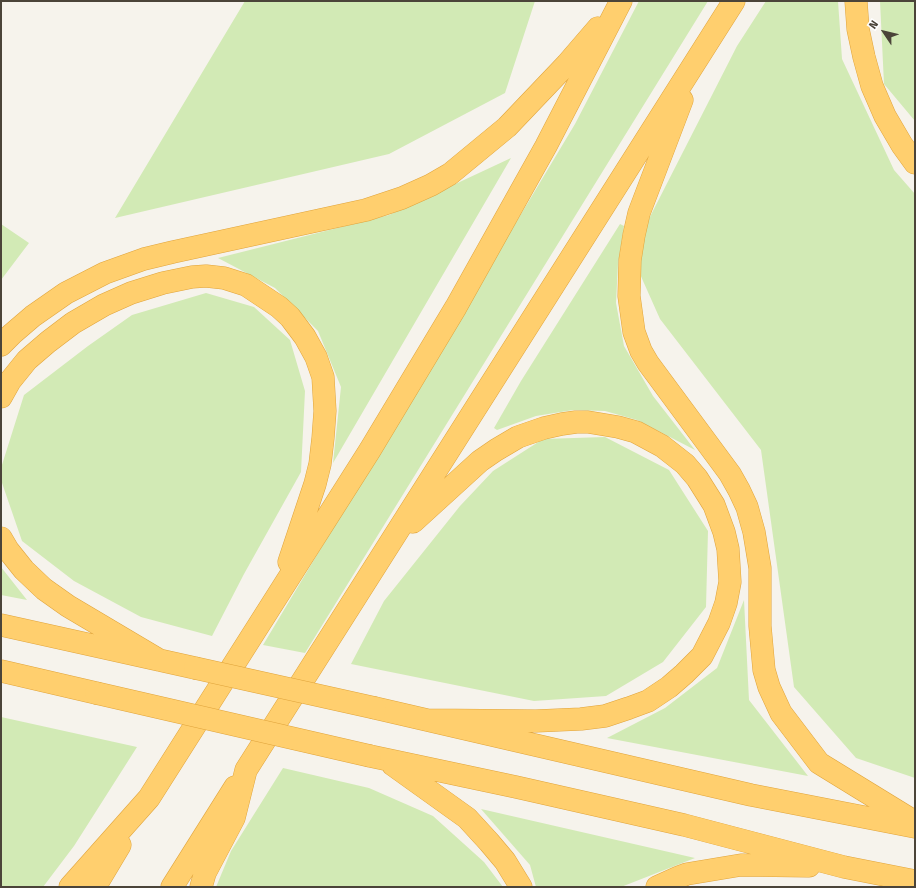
<!DOCTYPE html>
<style>
body{margin:0}
#map{position:relative;width:916px;height:888px;overflow:hidden;background:#f6f3ec;font-family:"Fira Sans",sans-serif}
canvas{display:block}
.frame{position:absolute;inset:0;border:2px solid #4b4439;pointer-events:none}
.north{position:absolute;left:864px;top:12px;width:40px;height:40px;-webkit-text-stroke:3px #fff;paint-order:stroke;rotate:305deg;font-size:11px;font-weight:700;line-height:16px;text-align:center;color:#4b4439}
.north::after{content:'';display:block;margin:auto;width:14px;height:18px;background:#4b4439;clip-path:polygon(50% 0,100% 100%,50% 72%,0 100%)}
</style>
<div id="map">
<canvas width="916" height="888"></canvas>
<div class="frame"></div>
<div class="north">N</div>
</div>
<script>
const ctx = document.querySelector('canvas').getContext('2d');
ctx.lineJoin = 'round';
function fill(path, color) { ctx.fillStyle = color; ctx.fill(path, 'evenodd'); }
const poly = rows => new Path2D(rows.map(r => 'M' + r).join(''));
function trace(path, color, width, dash) { ctx.strokeStyle = color; ctx.lineWidth = width; ctx.lineCap = dash ? 'butt' : 'round'; ctx.setLineDash(dash || []); ctx.stroke(path); }
fill(poly([
 [245,1,535,1,505,93,389,154,115,218],
 [639,1,708,1,305,653,263,645,575,124],
 [766,1,838,1,842,59,894,170,915,194,915,778,856,758,794,687,761,450,660,319,631,254,737,46],
 [880,1,915,1,915,121,884,84],
 [511,158,333,463,341,387,318,331,275,288,218,258,389,215],
 [1,224,29,243,1,280],
 [620,224,624,226,618,264,616,303,624,346,653,396,695,450,637,420,605,411,573,410,536,416,497,430,494,428,521,381],
 [206,293,254,307,290,340,305,391,301,472,244,574,212,636,141,617,74,581,22,541,1,480,1,468,24,395,88,346,132,315],
 [605,437,669,470,708,531,706,607,663,662,606,696,534,701,351,664,384,601,460,506,493,471,543,439],
 [1,567,27,600,1,595],
 [744,600,749,700,808,776,607,738,665,708,717,668],
 [1,717,137,747,74,846,43,887,1,887],
 [283,768,369,788,433,816,484,862,503,887,216,887,231,851],
 [481,809,695,858,621,887,536,887,530,865]
]), '#d2eab5');
const highway = poly([
 [856,1,858,29,864,57,872,86,885,116,902,145,915,163],
 [682,100,639,213,634,235,630,260,629,296,634,332,641,351,648,363,730,474,739,490,747,507,754,532,760,568,760,626,764,670,769,687,781,713,819,763,915,822],
 [1,345,12,334,33,316,66,293,105,273,144,259,173,252,366,210,402,198,431,185,450,174,507,127,567,64,598,28],
 [1,397,10,381,27,360,48,342,73,323,104,305,131,293,163,283,192,277,206,276,224,278,246,285,279,307,290,317,305,337,316,357,323,377,325,411,323,438,320,464,315,484,289,562],
 [413,522,480,461,496,450,518,437,544,428,562,424,576,422,588,422,618,427,636,432,662,446,685,464,697,478,714,505,724,532,728,549,730,582,726,603,719,623,702,656,684,674,669,687,648,701,629,708,605,716,581,719,536,721,428,720],
 [1,538,8,550,24,570,44,589,68,606,159,660],
 [1,625,195,668],
 [1,671,96,693],
 [375,708,751,795,915,827],
 [370,756,516,787,684,825,844,867,915,881],
 [393,765,467,818,489,842,505,861,521,887],
 [70,887,149,798,370,450,456,307,546,146,621,1],
 [95,887,120,845],
 [172,887,235,787],
 [201,887,205,873,234,818,246,770,734,1],
 [657,887,679,877,687,874,741,865,809,866]
]);
trace(highway, '#e0a43c', 23);
trace(highway, '#ffcf6e', 22);
const highwayBridge = poly([
 [195,668,375,708],
 [96,693,370,756]
]);
trace(highwayBridge, '#e0a43c', 23, []);
trace(highwayBridge, '#ffcf6e', 22);
</script>
